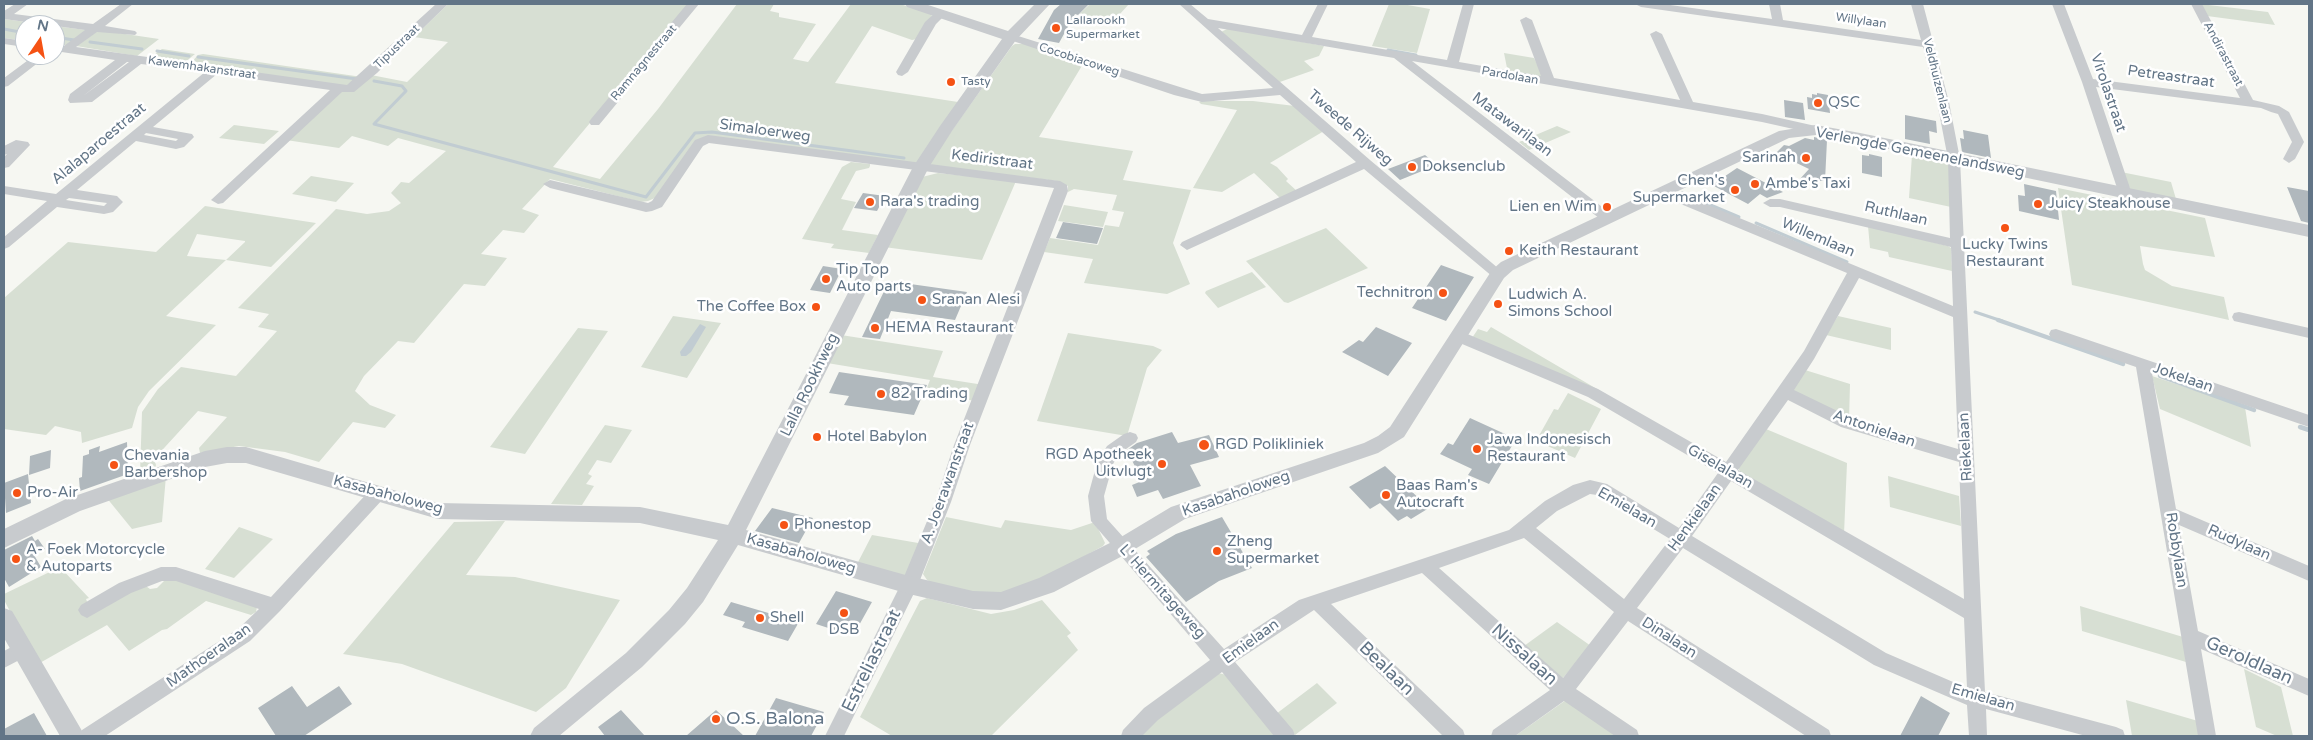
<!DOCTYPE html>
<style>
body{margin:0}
#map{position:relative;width:2313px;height:740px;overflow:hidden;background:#f6f7f2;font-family:"Varela Round",sans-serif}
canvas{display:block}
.frame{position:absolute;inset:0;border:5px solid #627587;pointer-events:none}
.north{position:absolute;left:15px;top:15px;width:50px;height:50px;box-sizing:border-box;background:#fff;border:1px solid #c0c8cf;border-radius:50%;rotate:12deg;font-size:14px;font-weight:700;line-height:20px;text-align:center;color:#627587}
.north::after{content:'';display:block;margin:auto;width:18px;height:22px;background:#f55214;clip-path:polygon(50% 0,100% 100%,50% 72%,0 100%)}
</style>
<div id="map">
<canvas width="2313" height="740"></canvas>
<div class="frame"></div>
<div class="north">N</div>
</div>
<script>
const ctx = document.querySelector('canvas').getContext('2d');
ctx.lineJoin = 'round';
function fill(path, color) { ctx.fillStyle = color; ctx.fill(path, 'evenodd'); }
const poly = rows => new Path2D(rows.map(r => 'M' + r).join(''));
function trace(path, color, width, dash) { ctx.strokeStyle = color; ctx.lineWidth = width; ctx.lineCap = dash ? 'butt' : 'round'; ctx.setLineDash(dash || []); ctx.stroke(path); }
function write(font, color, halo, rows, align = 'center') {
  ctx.font = font + ' "Varela Round",sans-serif'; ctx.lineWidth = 5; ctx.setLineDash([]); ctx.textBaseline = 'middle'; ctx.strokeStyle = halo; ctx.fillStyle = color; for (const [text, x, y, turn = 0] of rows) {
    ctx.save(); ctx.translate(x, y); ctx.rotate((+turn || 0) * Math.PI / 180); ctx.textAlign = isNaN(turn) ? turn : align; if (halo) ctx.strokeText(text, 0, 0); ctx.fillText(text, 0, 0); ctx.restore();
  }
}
fill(poly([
 [448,4,690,4,553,167,600,179,658,109,737,4,774,4,770,11,779,13,779,17,816,24,793,59,808,62,851,4,900,4,931,14,932,16,917,39,912,40,872,26,835,83,958,102,916,165,707,137,655,198,648,201,641,202,550,179,522,209,539,215,524,233,503,230,481,254,507,258,485,286,464,284,414,343,398,341,364,376,355,391,370,405,396,415,385,428,353,422,319,462,285,452,239,446,200,453,199,448,227,417,198,411,154,459,156,465,155,469,140,474,142,412,158,389,181,367,236,376,277,331,258,327,269,314,238,308,336,209,367,214,389,211,401,203,391,193,401,182,409,183,446,151,398,138,388,146,352,136,339,148,286,140,337,92,371,75,407,82,448,42,414,37],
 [1090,4,1129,4,1110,25,1078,15],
 [1389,4,1402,4,1430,9,1417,53,1372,46],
 [2200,4,2268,12,2275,25,2207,16],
 [4,19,49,25,25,25,25,41,4,38],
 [55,26,86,30,69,45,55,45],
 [1229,28,1324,46,1319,56,1304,61,1314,70,1277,83,1221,32],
 [105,31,159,39,137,56,76,46,96,32],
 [1015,44,1025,44,1083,64,1039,137,1133,151,1123,180,1191,190,1173,243,1190,284,1167,294,1084,283,1093,259,1044,252,1050,238,1098,245,1105,225,1119,227,1124,212,1112,210,1117,195,1074,189,1068,192,1068,186,1057,181,934,166,930,164,931,160,1012,46],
 [162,49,195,54,184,63,149,58],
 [1504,53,1534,58,1544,77,1508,73],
 [203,54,362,77,347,86,190,64,198,55],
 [1201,101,1253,101,1295,106,1324,131,1270,163,1277,167,1288,179,1286,181,1298,192,1281,199,1254,173,1222,192,1193,188,1237,110,1201,104,1199,102],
 [234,125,279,131,264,144,219,138],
 [1557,126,1571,132,1529,150,1519,142],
 [1912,155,1951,164,1951,207,1909,198],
 [851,162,870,164,870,166,869,168,856,171,841,199,856,202,842,230,878,235,869,253,831,248,834,244,802,239,842,167],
 [2121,172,2171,182,2176,199,2132,192],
 [938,173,1016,181,982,260,884,247,922,177],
 [311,176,354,183,336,202,292,194],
 [2058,188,2205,218,2215,257,2140,246,2143,264,2145,270,2172,286,2224,297,2229,320,2072,285],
 [1064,205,1108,212,1103,227,1058,221],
 [205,206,316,223,271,267,226,260,166,316,216,325,149,391,138,407,132,428,82,443,81,432,55,426,46,435,4,429,4,298,68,242,156,252],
 [197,234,245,241,245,242,226,260,187,256],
 [1868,226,1948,246,1951,248,1952,271,1889,257,1888,252,1870,248],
 [1326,228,1368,268,1288,303,1284,302,1246,261],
 [1252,272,1266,287,1218,308,1205,293,1206,291],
 [673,316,721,323,687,378,641,367],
 [1838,316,1891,328,1891,350,1826,335],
 [1491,327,1609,396,1472,338,1478,329,1487,332],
 [578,328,608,331,525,454,490,447],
 [1068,333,1153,346,1162,350,1147,368,1127,436,1037,421],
 [841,335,943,351,933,377,984,385,976,401,925,393,930,380,827,363],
 [1805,370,1850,384,1849,421,1792,391],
 [2152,376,2245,407,2251,447,2160,409],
 [1568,393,1601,409,1575,458,1536,441,1554,409,1558,410],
 [605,425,632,430,611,463,597,460,588,474,592,476,586,484,594,486,582,505,551,504],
 [1766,429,1847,463,1844,534,1740,473,1738,465],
 [166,476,162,522,132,529,106,497],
 [1888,476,1959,496,1961,526,1890,507],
 [946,517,1001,528,1005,520,1071,530,1095,522,1105,543,1103,546,1021,591,990,594,973,592,934,584,927,580,923,574],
 [505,521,466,575,515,577,620,600,566,688,536,712,402,664,343,654,454,522],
 [239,527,273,539,234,578,205,569],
 [872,535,924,544,904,577,856,566],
 [60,567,89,598,86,599,88,604,143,584,150,589,157,588,165,580,172,579,257,607,256,612,251,615,206,601,167,629,162,630,129,651,107,625,38,664,4,600,4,594],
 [927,598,991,614,1014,610,1042,600,1071,633,1067,636,1078,650,991,736,892,736,860,717,920,601],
 [2080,606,2183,637,2186,662,2082,631],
 [1557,622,1591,646,1561,680,1524,646],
 [2244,669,2281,687,2293,736,2277,736,2256,727],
 [1218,673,1227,675,1278,736,1138,736,1152,720],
 [1317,683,1337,703,1295,735,1276,714],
 [1566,700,1620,736,1515,736],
 [2126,700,2198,721,2200,736,2132,736]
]), '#d7dfd3');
fill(poly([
 [700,324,706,327,691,352,686,356,681,356,680,352]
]), '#c1ccd2');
trace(poly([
 [4,29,25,33],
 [55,37,74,40],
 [90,42,142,49],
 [1388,50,1416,55],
 [157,51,189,56],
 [198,57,357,79],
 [374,81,402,86,406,91,374,124,646,197,695,133,712,132,904,158],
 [1682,193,1739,217],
 [1756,223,1847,262],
 [1975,312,2002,321]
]), '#c1ccd2', 3);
trace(poly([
 [1998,320,2123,364],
 [2160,376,2254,410],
 [2300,427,2309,430]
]), '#c1ccd2', 4.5);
fill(poly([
 [1061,4,1089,4,1078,15,1075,14,1059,43,1038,39,1054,10],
 [1817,93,1828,95,1830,113,1808,109,1807,97,1812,98,1812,94,1817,95],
 [1784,100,1803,103,1805,120,1785,117],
 [1905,115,1936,121,1937,133,1929,131,1930,144,1905,139],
 [1963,130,1988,135,1991,158,1962,152,1960,138,1964,139],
 [1814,137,1827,140,1825,181,1799,180,1809,169,1776,153,1784,145,1789,146,1805,138,1814,140],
 [1869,154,1882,157,1882,177,1862,173,1862,155,1869,156],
 [1425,155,1437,165,1400,180,1388,169],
 [1737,168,1783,192,1767,198,1760,194,1748,204,1712,185],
 [2024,184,2056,191,2059,220,2019,211,2018,195,2025,196],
 [2287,187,2309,191,2309,223,2301,221],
 [863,193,885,196,877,211,854,208],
 [1063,222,1103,228,1097,244,1056,238],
 [1441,265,1474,277,1446,321,1412,308],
 [823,266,842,269,830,293,810,290],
 [889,281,967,292,955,320,891,311,880,339,862,337],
 [1376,327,1412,343,1388,376,1342,352,1359,340,1363,342],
 [839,372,927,385,914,415,844,405,849,396,829,393],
 [1470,418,1516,439,1489,484,1468,475,1472,469,1440,454,1448,443,1453,445],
 [1172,432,1178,443,1209,435,1219,457,1190,465,1201,486,1163,499,1158,490,1137,497,1132,485,1142,481,1127,450,1137,443],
 [127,442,128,474,80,491,79,478,82,477,83,456,89,454,89,450,100,446,99,452],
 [51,450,50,468,29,475,30,456],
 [1385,466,1429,508,1411,519,1407,516,1398,521,1380,503,1370,509,1349,487],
 [28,474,31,503,6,513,4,483],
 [772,508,813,518,799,543,755,531],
 [1222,517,1252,568,1219,581,1186,602,1146,557,1150,554,1147,551,1176,534],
 [32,536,35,541,38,539,45,549,34,555,41,567,9,587,4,578,4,550],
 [836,591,872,602,853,636,816,624],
 [731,602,799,622,788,641,742,627,745,622,723,615],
 [292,686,307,707,339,686,352,704,304,736,276,736,258,708],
 [1921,696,1950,713,1938,736,1900,736],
 [776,698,824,712,811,736,755,736],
 [621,710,645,736,605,736,598,727],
 [716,710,744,736,686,736],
 [34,713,47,736,4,736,4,729]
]), '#b0b8bd');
fill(poly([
 [15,4,28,4,14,14,93,24,121,4,133,4,105,26,135,31,137,33,135,35,97,32,76,47,347,85,436,4,448,4,377,73,354,92,342,92,223,203,218,204,211,200,330,90,217,74,153,127,192,134,194,137,184,147,176,149,136,141,77,190,117,196,123,202,113,212,104,214,57,207,9,247,4,249,4,237,47,201,4,194,4,186,56,194,205,72,141,64,92,102,70,103,68,100,70,94,115,60,55,51,55,45,64,46,85,30,4,19,4,11,15,4],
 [127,62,129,62,83,96,127,62],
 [146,133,178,139,176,141,144,135,146,133],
 [69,198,107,203,104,206,66,200,69,198],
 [687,4,699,4,599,125,591,125,589,122,591,119,687,4],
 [1179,4,1190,4,1208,19,1302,35,1318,4,1328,4,1312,37,1447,60,1463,4,1474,4,1459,62,1541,76,1520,20,1526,17,1532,20,1554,78,1680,100,1650,34,1656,31,1662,34,1693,102,1762,114,1820,127,1822,130,1816,134,1762,122,1412,61,1614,216,1616,219,1609,223,1604,222,1394,58,1218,28,1370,160,1505,274,1503,277,1498,279,1493,277,1364,169,1187,250,1180,245,1182,242,1356,162,1280,95,1202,102,1174,95,1007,39,1005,37,1011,34,1015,35,1202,94,1273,88,1179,4],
 [1635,4,1663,4,1772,19,1769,4,1780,4,1783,20,1921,40,1911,4,1923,4,1949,102,1960,159,1985,692,2116,727,2123,730,2125,736,2086,736,1986,709,1987,736,1969,736,1967,705,1874,665,1683,548,1637,608,1829,730,1831,736,1806,736,1628,621,1576,689,1637,730,1639,736,1615,736,1564,701,1515,736,1491,736,1493,730,1550,690,1422,573,1331,604,1463,730,1465,736,1443,736,1314,610,1235,662,1293,730,1295,736,1274,736,1222,672,1158,720,1142,736,1121,736,1123,730,1144,708,1210,660,1091,521,1088,496,1097,463,1107,446,1124,434,1130,432,1136,434,1138,438,1136,442,1119,454,1113,464,1104,496,1107,519,1224,649,1299,600,1509,530,1545,501,1573,485,1590,480,1607,484,1679,528,1718,473,1588,397,1455,341,1453,337,1455,333,1465,333,1598,389,1726,462,1804,351,1847,273,1659,195,1657,192,1659,189,1669,189,1953,306,1951,247,1780,207,1770,207,1763,203,1770,199,1780,199,1950,238,1948,159,1937,102,1923,47,1641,7,1635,4],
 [1859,278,1953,317,1958,449,1852,418,1794,390,1814,359,1859,278],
 [1788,400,1841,427,1959,462,1964,599,1738,470,1788,400],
 [1731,481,1964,618,1967,688,1886,653,1692,536,1731,481],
 [1590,494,1597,495,1670,539,1624,599,1536,528,1557,511,1590,494],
 [1524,538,1614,612,1563,678,1439,568,1524,538],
 [2052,4,2064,4,2093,79,2240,98,2191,4,2202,4,2253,100,2279,106,2289,112,2304,142,2295,159,2289,163,2283,159,2292,142,2278,114,2271,112,2261,108,2096,87,2132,194,2130,197,2120,197,2082,82,2052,4],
 [941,10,947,13,936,24,908,72,902,76,898,75,896,72,925,22,937,11,941,10],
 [4,38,25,41,25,47,4,44,4,38],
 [35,55,48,55,8,86,4,87,4,78,35,55],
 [708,135,1060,181,1067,185,1068,191,970,445,951,502,918,585,844,736,825,736,901,584,935,502,954,445,1054,188,709,143,703,146,662,207,652,211,646,212,550,188,543,184,550,180,648,203,652,201,695,140,708,135],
 [16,140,28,142,30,145,9,167,4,168,4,157,7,154,4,155,4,146,16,140],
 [2239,312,2309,328,2309,338,2234,321,2232,317,2234,313,2239,312],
 [2056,329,2309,415,2309,427,2152,373,2176,509,2309,566,2309,581,2179,525,2198,631,2309,679,2309,696,2201,649,2216,736,2198,736,2136,367,2051,338,2049,334,2051,330,2056,329],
 [377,487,383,489,385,494,383,499,280,611,250,641,105,736,80,736,82,730,238,629,259,609,176,581,162,581,131,593,87,618,81,615,78,610,81,605,119,583,161,567,176,567,271,597,371,489,377,487],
 [21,642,27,644,30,650,27,656,4,668,4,651,21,642]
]), '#c8cbce');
fill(poly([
 [905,4,925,4,1008,31,1035,4,1050,4,1016,40,952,131,929,167,746,530,909,576,973,591,1001,592,1039,578,1116,540,1171,507,1364,443,1378,436,1390,427,1492,270,1501,262,1779,131,1816,125,1860,133,2309,225,2309,237,1860,143,1816,135,1789,138,1513,270,1504,278,1404,437,1378,453,1185,519,1130,552,1054,592,1001,610,973,609,909,594,738,545,703,602,685,624,642,667,559,736,530,736,534,728,626,653,669,610,687,588,718,540,640,523,438,519,246,463,227,463,205,467,80,511,4,548,4,529,66,499,205,451,227,447,246,447,438,503,640,507,728,525,913,167,940,126,1002,39,907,7,905,4],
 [4,608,12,611,85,736,60,736,4,638,4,608]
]), '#c8cbce');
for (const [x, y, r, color] of [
 [1056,28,5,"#f55214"],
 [951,82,5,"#f55214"],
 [1818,103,5,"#f55214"],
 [1806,158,5,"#f55214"],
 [1412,167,5,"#f55214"],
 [1755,184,5,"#f55214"],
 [1735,190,5,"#f55214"],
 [870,202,5,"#f55214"],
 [2038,204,5,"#f55214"],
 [1607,207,5,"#f55214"],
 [2005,228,5,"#f55214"],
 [1509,251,5,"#f55214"],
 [826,279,5,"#f55214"],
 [1443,293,5,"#f55214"],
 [922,300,5,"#f55214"],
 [1498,304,5,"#f55214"],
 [816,307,5,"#f55214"],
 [875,328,5,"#f55214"],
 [881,394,5,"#f55214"],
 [817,437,5,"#f55214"],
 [1204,445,6,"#f55214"],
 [1477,449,5,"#f55214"],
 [1162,464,5,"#f55214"],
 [114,465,5,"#f55214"],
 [17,493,5,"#f55214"],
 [1386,495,5,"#f55214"],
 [784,525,5,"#f55214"],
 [1217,551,5,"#f55214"],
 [16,559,5,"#f55214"],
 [844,613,5,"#f55214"],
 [760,618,5,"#f55214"],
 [716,719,5,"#f55214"]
]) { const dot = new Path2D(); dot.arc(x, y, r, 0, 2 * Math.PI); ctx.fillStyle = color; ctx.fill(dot); trace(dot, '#fff', 2); }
write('12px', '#627587', '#fff', [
 ["Lallarookh",1066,21],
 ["Supermarket",1066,35],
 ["Tasty",961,82]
], 'left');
write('12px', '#627587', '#fff', [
 ["Willylaan",1861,21,8],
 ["Tipustraat",397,47,-44],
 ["Andirastraat",2223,54,62],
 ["Cocobiacoweg",1079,60,18],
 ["Ramnagnestraat",644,63,-50],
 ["Kawemhakanstraat",202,68,8],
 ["Pardolaan",1510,76,10],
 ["Veldhuizenlaan",1937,81,76]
]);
write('15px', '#627587', '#fff', [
 ["Petreastraat",2171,77,8],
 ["Virolastraat",2108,93,71],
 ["Matawarilaan",1512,125,37],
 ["Tweede Rijweg",1350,128,41],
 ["Simaloerweg",765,131,8],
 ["Alalaparoestraat",99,144,-40],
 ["Verlengde Gemeenelandsweg",1920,153,11],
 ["Kediristraat",992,160,7],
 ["Ruthlaan",1896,214,13],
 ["Willemlaan",1818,238,23],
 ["Jokelaan",2183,378,19],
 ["Lalla Rookhweg",810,385,-64],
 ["Antonielaan",1874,429,19],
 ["Riekelaan",1966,447,-93],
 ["Giselalaan",1720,467,30],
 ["A. Joerawanstraat",948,483,-70],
 ["Kasabaholoweg",1236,494,-19],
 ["Kasabaholoweg",388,495,15],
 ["Emielaan",1627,508,30],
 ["Henkielaan",1695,518,-54],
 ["Rudylaan",2239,543,24],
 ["Robbylaan",2176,550,81],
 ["Kasabaholoweg",801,554,16],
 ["L' Hermitageweg",1162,592,48],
 ["Dinalaan",1669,638,33],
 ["Emielaan",1251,642,-36],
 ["Mathoeralaan",209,656,-35],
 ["Emielaan",1983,698,16]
]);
write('15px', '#627587', '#fff', [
 ["QSC",1828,103],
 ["Sarinah",1796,158,"right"],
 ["Doksenclub",1422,167],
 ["Chen's",1725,181,"right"],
 ["Supermarket",1725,198,"right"],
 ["Ambe's Taxi",1765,184],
 ["Rara's trading",880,202],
 ["Juicy Steakhouse",2048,204],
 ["Lien en Wim",1597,207,"right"],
 ["Lucky Twins",2005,245,"center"],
 ["Restaurant",2005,262,"center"],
 ["Keith Restaurant",1519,251],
 ["Tip Top",836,270],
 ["Auto parts",836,287],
 ["Technitron",1433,293,"right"],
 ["Ludwich A.",1508,295],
 ["Simons School",1508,312],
 ["Sranan Alesi",932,300],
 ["The Coffee Box",806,307,"right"],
 ["HEMA Restaurant",885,328],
 ["82 Trading",891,394],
 ["Hotel Babylon",827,437],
 ["Jawa Indonesisch",1487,440],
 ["Restaurant",1487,457],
 ["RGD Polikliniek",1215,445],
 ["RGD Apotheek",1152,455,"right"],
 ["Uitvlugt",1152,472,"right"],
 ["Chevania",124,456],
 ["Barbershop",124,473],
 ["Baas Ram's",1396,486],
 ["Autocraft",1396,503],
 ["Pro-Air",27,493],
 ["Phonestop",794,525],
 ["Zheng",1227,542],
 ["Supermarket",1227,559],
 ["A- Foek Motorcycle",26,550],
 ["& Autoparts",26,567],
 ["Shell",770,618],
 ["DSB",844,630,"center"]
], 'left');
write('18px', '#627587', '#fff', [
 ["Nissalaan",1524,655,42],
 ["Estreliastraat",872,661,-64],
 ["Geroldlaan",2249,661,24],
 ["Bealaan",1386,669,44]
]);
write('18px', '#627587', '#fff', [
 ["O.S. Balona",726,719]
], 'left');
</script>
